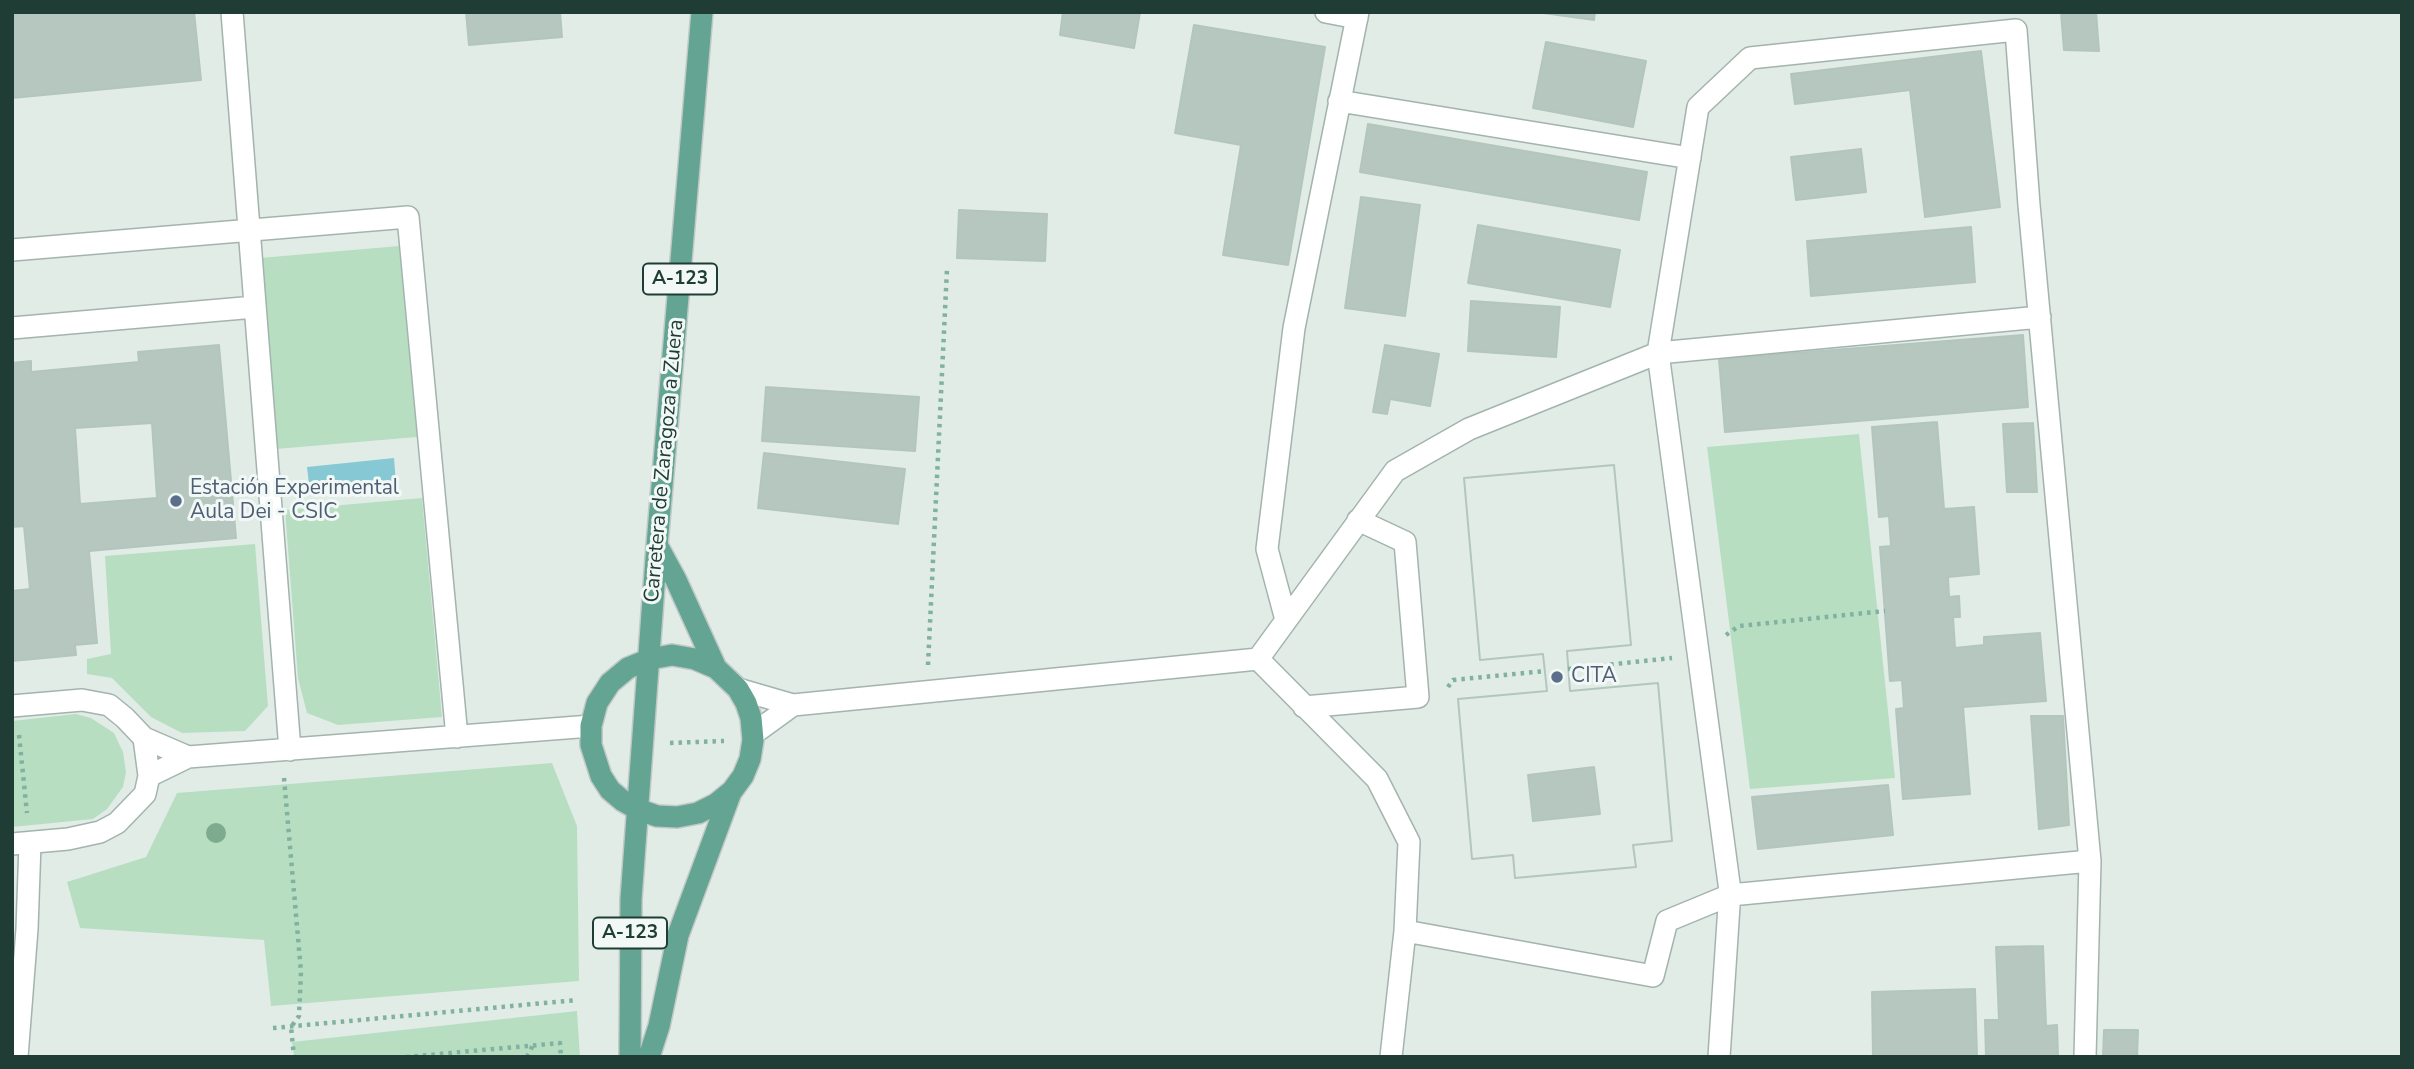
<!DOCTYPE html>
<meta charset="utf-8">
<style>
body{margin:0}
#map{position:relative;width:2414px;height:1069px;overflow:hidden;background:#e1ece7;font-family:"Nunito Sans",sans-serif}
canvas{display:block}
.frame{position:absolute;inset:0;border:14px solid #203d35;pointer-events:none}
</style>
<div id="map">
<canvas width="2414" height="1069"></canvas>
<div class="frame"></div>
</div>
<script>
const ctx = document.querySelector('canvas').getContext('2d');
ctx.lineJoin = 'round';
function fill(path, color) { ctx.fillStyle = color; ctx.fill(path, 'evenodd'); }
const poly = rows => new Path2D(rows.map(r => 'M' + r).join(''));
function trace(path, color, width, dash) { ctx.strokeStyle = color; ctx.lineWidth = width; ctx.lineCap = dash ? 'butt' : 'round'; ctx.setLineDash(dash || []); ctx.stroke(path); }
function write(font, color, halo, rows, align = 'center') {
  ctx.font = font + ' "Nunito Sans",sans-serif'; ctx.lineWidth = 6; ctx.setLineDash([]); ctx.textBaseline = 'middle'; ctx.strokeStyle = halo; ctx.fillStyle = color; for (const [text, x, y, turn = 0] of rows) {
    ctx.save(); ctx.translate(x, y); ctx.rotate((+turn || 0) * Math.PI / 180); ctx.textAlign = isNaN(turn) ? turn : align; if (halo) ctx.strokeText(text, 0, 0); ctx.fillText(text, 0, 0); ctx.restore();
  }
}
fill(poly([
 [399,246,417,437,276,449,260,258],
 [1859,434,1895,778,1750,789,1707,447],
 [422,498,442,717,338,725,307,713,298,678,285,510],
 [255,544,268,706,245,731,182,733,151,717,112,678,87,674,87,659,111,654,105,556],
 [76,714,91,718,114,733,123,752,126,772,123,787,107,809,93,819,12,827,12,721],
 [552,763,577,826,579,981,271,1006,264,940,80,928,67,882,146,857,177,793],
 [577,1011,580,1057,294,1057,292,1042]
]), '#b8dec2');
fill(poly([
 [394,458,396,484,310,493,307,467]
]), '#86c9d4');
const building = poly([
 [12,12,194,12,201,80,12,98,12,12],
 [466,12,560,12,562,37,469,45,466,12],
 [1063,12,1140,12,1134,48,1060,35,1063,12],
 [1536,12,1595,12,1594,20,1536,12],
 [2061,12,2096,12,2099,51,2064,50,2061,12],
 [1194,25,1325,47,1288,265,1223,255,1241,145,1175,133,1194,25],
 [1546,42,1646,61,1633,127,1533,108,1546,42],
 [1981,51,2000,207,1925,217,1910,90,1795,104,1791,74,1981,51],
 [1368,124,1647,172,1639,220,1360,172,1368,124],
 [1861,149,1866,192,1796,200,1791,157,1861,149],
 [1361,197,1420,205,1405,316,1345,308,1361,197],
 [959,210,1047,214,1045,261,957,258,959,210],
 [1478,225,1620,250,1610,307,1468,283,1478,225],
 [1971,227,1975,282,1811,296,1807,241,1971,227],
 [1471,301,1560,307,1556,357,1468,351,1471,301],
 [2023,335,2028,407,1725,432,1719,359,2023,335],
 [219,345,236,538,89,551,97,643,75,645,76,655,12,661,12,591,30,589,24,526,12,527,12,363,31,361,31,372,139,362,138,352,219,345],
 [152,423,157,498,80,504,75,428,152,423],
 [1385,345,1439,354,1430,406,1390,399,1387,414,1373,412,1385,345],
 [766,387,919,397,915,451,762,441,766,387],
 [1937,422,1944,509,1974,507,1979,574,1948,577,1949,597,1959,596,1960,617,1953,617,1955,648,1984,645,1984,637,2040,633,2046,701,1963,707,1970,794,1903,799,1896,709,1904,708,1902,680,1890,681,1880,547,1891,546,1889,516,1879,517,1872,427,1937,422],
 [2033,423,2037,492,2007,492,2003,424,2033,423],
 [764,453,905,469,898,524,758,508,764,453],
 [1614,465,1631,645,1567,651,1570,691,1658,683,1672,841,1633,845,1636,867,1515,878,1513,855,1472,859,1458,699,1547,691,1543,654,1480,660,1464,478,1614,465],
 [1594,767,1600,814,1533,821,1528,775,1594,767],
 [1614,465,1631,645,1567,651,1570,691,1658,683,1672,841,1633,845,1636,867,1515,878,1513,855,1472,859,1458,699,1547,691,1543,654,1480,660,1464,478,1614,465],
 [2031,716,2063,716,2069,825,2039,829,2031,716],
 [1888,785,1893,835,1758,849,1752,797,1888,785],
 [2043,946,2046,1026,2057,1025,2058,1057,1986,1057,1985,1020,1999,1020,1996,947,2043,946],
 [1975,989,1977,1057,1873,1057,1872,992,1975,989],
 [2104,1030,2138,1030,2137,1057,2103,1057,2104,1030]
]);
fill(building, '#b6c7c0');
trace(building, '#b3c6be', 2);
const minor = poly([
 [232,12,290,750],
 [1326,12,1357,18],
 [1339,101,1690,158],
 [12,250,408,217,457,737],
 [2040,317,1658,353,1698,107,1750,58,2016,30,2029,205,2090,861,2085,1057],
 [12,328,255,307],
 [1286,620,1267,549,1294,328,1358,12],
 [1258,659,1377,779,1409,842,1405,931,1391,1057],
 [738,689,793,705,753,734],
 [793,705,1258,659,1395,471,1469,429,1658,353,1730,891,1719,1057],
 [12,706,82,700,109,705,125,718,144,738,149,776,145,794,117,823,100,832,68,839,12,844],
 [1304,707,1418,697,1405,542,1358,520],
 [144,738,188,757],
 [149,776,188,757,591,726],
 [1405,931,1653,976,1667,921,1730,895,2090,861],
 [17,1057,27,929,30,844]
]);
const major = poly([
 [657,545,676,580,716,668,738,689,746,703,751,718,753,740,750,759,743,776,732,791,716,804,698,813,677,817,657,816,637,809,623,801,610,790,601,776,591,745,591,726,597,703,610,683,628,668,650,659,672,655,695,659,716,668],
 [630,1057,631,899,657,545,702,12],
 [649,1057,659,1026,678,935,731,792]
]);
trace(minor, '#a3b4ae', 24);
trace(major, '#c1c9c6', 24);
trace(poly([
 [1726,635,1739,626,1885,611],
 [928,665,947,269],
 [1568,669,1672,658],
 [1448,687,1453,680,1545,671],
 [19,735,27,813],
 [670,743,724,741],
 [284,778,301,972,299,1016,291,1027,294,1057],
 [273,1028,577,1000],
 [406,1057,560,1043,561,1057],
 [527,1057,533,1045]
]), '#80b1a1', 4.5, [3.5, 5]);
trace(minor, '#fff', 21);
trace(major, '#63a492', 21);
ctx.fillStyle = '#7cab8e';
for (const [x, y] of [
 [216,833]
]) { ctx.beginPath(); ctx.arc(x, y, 10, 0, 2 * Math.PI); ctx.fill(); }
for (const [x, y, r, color] of [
 [176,501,7,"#5c6f8a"],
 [1557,677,7,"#5c6f8a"]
]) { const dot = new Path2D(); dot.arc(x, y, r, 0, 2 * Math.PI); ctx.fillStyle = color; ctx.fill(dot); trace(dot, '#f1f8f5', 2.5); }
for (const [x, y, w] of [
 [680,279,74],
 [630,933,74]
]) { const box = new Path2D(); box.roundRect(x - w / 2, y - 15.5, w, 31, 5); ctx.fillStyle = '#f1f8f5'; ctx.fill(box); trace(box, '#203d35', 2); }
write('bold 19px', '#203d35', null, [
 ["A-123",680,279],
 ["A-123",630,933]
]);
write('21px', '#203d35', '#f1f8f5', [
 ["Carretera de Zaragoza a Zuera",665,461,-85]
]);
write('21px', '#4e5e75', '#f1f8f5', [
 ["Estación Experimental",190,489],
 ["Aula Dei - CSIC",190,513],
 ["CITA",1571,677]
], 'left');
</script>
